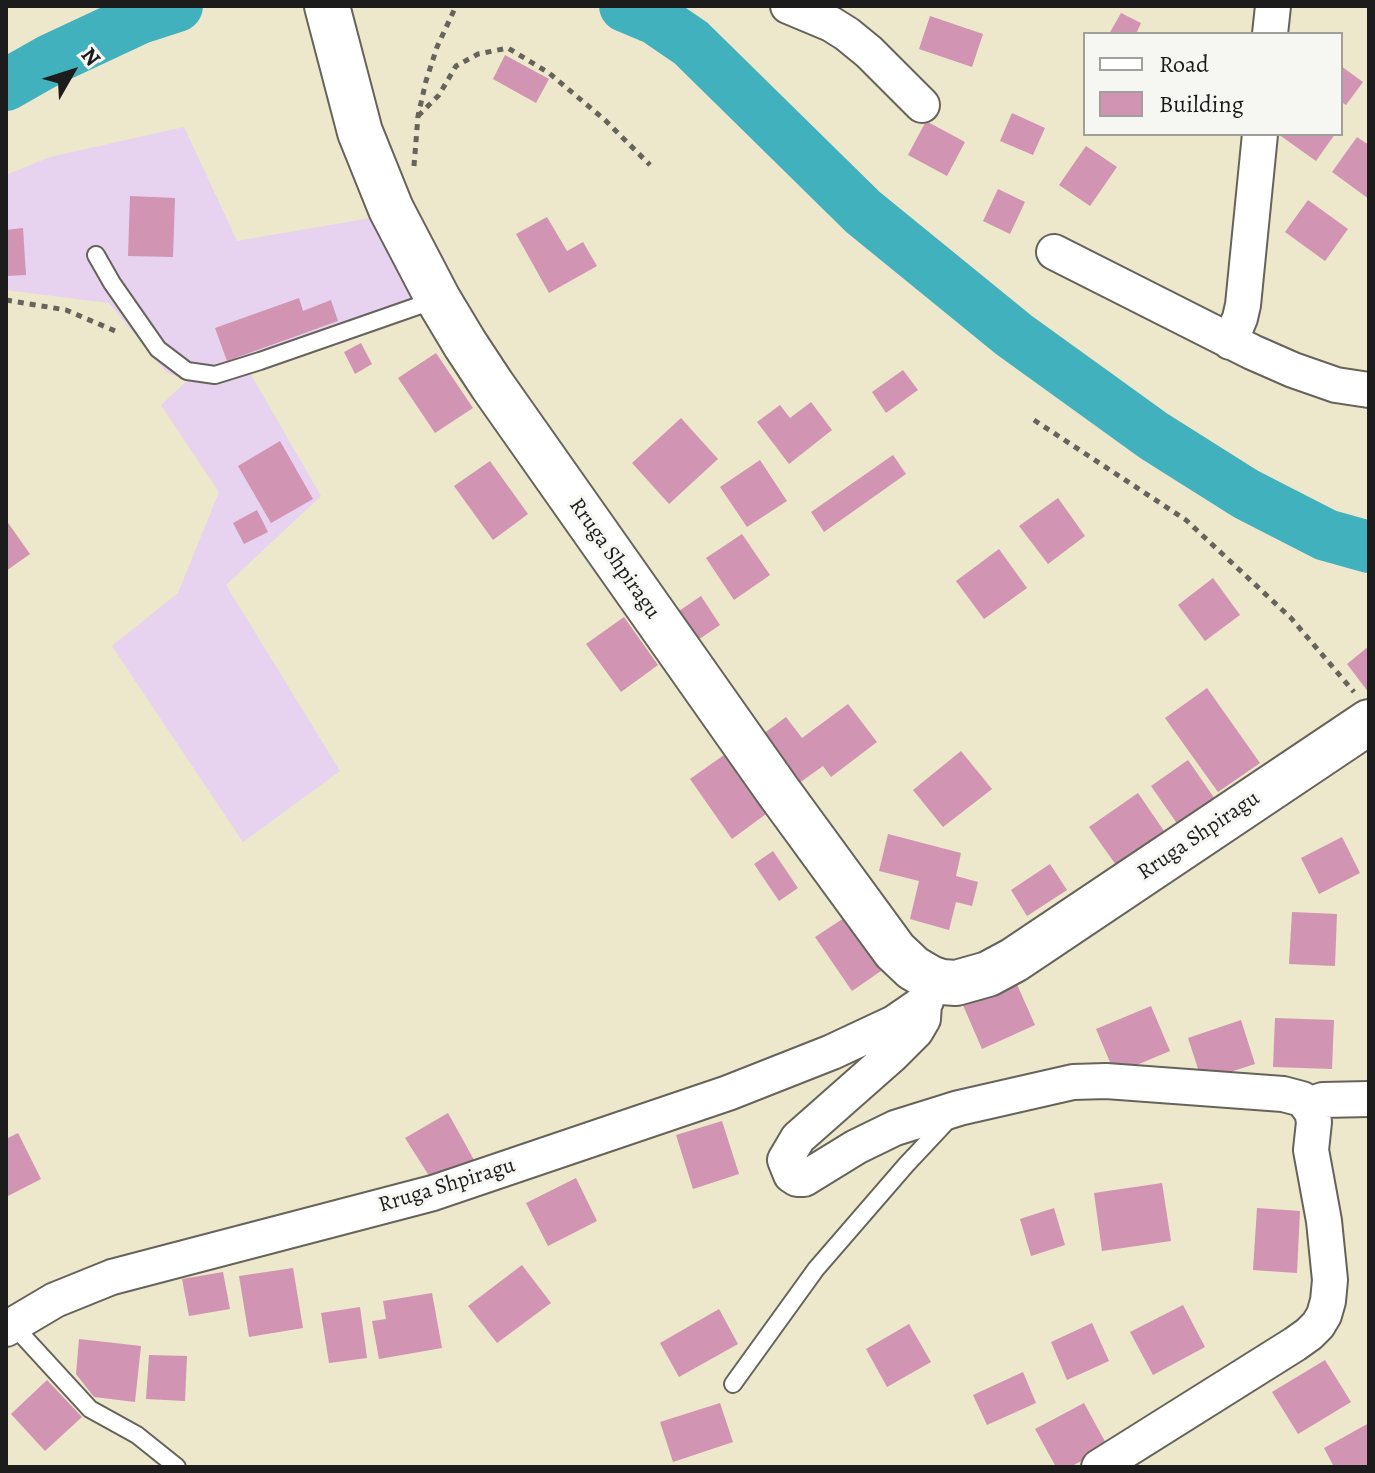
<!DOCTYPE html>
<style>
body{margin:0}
#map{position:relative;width:1375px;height:1473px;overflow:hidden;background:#ede7cc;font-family:Alegreya,serif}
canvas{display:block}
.frame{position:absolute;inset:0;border:8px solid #1c1c1c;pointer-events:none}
.legend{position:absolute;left:1083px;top:32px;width:260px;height:104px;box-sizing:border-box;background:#f6f6f2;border:2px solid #9f9f9c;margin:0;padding:10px 14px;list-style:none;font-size:24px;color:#1c1c1c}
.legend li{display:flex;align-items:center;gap:16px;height:40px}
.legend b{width:40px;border:2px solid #9f9f9c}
.north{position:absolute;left:32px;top:32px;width:80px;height:80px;-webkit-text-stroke:6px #f6f6f2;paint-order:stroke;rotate:51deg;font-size:22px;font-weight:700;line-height:32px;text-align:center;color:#1c1c1c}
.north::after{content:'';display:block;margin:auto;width:28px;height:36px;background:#1c1c1c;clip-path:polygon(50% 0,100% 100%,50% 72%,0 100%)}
</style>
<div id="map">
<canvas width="1375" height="1473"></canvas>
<div class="frame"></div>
<ul class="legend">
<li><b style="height:10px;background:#fff"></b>Road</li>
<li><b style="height:22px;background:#d194b2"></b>Building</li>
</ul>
<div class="north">N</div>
</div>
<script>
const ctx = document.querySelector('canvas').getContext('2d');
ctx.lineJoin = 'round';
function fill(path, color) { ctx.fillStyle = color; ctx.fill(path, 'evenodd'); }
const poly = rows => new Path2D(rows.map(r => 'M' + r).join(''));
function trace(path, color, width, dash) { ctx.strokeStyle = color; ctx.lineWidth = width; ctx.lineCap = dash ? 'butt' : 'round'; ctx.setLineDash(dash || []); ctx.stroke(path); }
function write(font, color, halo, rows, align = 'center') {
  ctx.font = font + ' Alegreya,serif'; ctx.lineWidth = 6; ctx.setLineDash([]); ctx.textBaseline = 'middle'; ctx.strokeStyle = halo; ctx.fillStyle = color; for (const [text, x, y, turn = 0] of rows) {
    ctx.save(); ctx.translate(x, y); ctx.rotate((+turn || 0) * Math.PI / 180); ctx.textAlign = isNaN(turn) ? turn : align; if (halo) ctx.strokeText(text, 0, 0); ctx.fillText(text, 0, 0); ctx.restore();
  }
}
fill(poly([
 [184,127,237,241,371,218,423,294,250,373,321,496,226,585,340,771,243,842,112,646,178,593,219,492,161,405,187,381,166,372,109,303,6,290,6,175,50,157]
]), '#e7d2ef');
trace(poly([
 [625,6,656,19,691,43,863,212,1014,335,1154,436,1246,494,1326,535,1369,547],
 [6,85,50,60,140,18,177,6]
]), '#42b1be', 52);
fill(poly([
 [1121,13,1141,23,1136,34,1109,34],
 [930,16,983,34,972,67,919,49],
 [505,55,549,79,536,103,493,79],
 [1341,66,1363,82,1346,105,1341,102],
 [1012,113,1045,128,1033,155,1000,141],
 [926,121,965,142,947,176,908,155],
 [1278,134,1335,134,1316,161],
 [1357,137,1369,145,1369,199,1332,172],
 [1086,146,1117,167,1090,206,1059,185],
 [998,189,1025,202,1010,234,983,221],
 [130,196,175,198,173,257,128,256],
 [1308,200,1348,229,1325,261,1285,232],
 [547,217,567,251,583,242,597,266,549,293,516,234],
 [23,228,26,275,6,276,6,230],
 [299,298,303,311,331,300,338,321,227,361,215,328],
 [361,343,372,364,355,374,344,352],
 [436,353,473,408,435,433,398,378],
 [903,370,918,390,886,413,872,392],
 [811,402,832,430,789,464,757,422,780,405,790,418],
 [681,418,718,459,669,504,632,463],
 [280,441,313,499,271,523,238,466],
 [893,455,906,474,824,532,811,512],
 [760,460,787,501,747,527,720,487],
 [490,461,528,514,493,540,454,486],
 [1058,498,1085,536,1048,564,1019,526],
 [257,510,268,532,244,544,233,523],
 [6,520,30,554,6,571],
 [742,534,770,575,734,600,706,558],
 [999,549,1027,588,984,619,956,581],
 [1213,578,1240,615,1205,641,1178,605],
 [701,596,720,625,695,642,676,613],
 [624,617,658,665,621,692,586,644],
 [1369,646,1369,693,1347,664],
 [1207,688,1260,763,1218,792,1165,718],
 [848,704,877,742,831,777,823,766,795,786,759,737,786,717,802,738],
 [961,751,992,789,943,827,913,790],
 [724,755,766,814,732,839,690,779],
 [1188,760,1215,799,1178,825,1151,786],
 [1138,793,1164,831,1116,865,1089,827],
 [888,834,961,853,956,876,978,882,972,906,956,902,949,930,910,919,919,881,879,871],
 [1342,837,1360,873,1319,894,1301,858],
 [773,851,798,888,779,901,754,864],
 [1050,864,1067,890,1027,916,1011,890],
 [1292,912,1337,914,1335,966,1289,964],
 [844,918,881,971,852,991,815,937],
 [1015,980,1035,1025,982,1049,962,1003],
 [1151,1006,1170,1051,1115,1074,1096,1029],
 [1275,1018,1334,1020,1332,1069,1273,1067],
 [1241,1020,1255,1064,1202,1081,1188,1038],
 [448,1113,478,1167,433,1182,405,1138],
 [722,1121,739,1174,693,1189,676,1135],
 [18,1133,41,1179,6,1197,6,1139],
 [576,1178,597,1221,548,1246,526,1203],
 [1162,1183,1171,1241,1102,1251,1094,1193],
 [1054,1208,1065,1245,1031,1256,1020,1219],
 [1257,1208,1300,1211,1297,1273,1253,1270],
 [522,1265,551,1303,497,1343,468,1306],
 [293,1268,303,1328,249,1337,239,1276],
 [223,1272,230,1309,189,1316,182,1279],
 [432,1293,442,1348,379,1359,372,1321,386,1319,383,1301],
 [1183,1305,1205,1347,1153,1375,1130,1332],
 [360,1307,367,1358,329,1363,321,1313],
 [719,1309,738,1344,679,1377,660,1343],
 [1092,1323,1109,1361,1067,1380,1051,1342],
 [909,1324,931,1362,887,1387,866,1349],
 [79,1339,141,1346,135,1402,94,1397,76,1374],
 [149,1355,187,1356,185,1401,146,1399],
 [1325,1360,1351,1402,1298,1434,1272,1392],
 [1023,1372,1036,1403,987,1425,973,1395],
 [47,1380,82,1417,45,1451,11,1414],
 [720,1403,733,1442,673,1462,660,1422],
 [1084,1403,1108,1447,1070,1467,1056,1467,1035,1429],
 [1369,1423,1369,1467,1334,1467,1324,1448]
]), '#d194b2');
const lane = poly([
 [96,255,112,283,158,349,187,371,215,375,260,361,435,300],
 [12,1324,90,1409,137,1435,177,1467],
 [733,1384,816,1269,906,1165,950,1118]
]);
const street = poly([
 [788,6,831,24,847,34,869,52,922,105],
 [1270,34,1273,6],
 [1054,252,1252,352,1293,370,1336,385,1369,390],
 [1230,342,1240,318,1243,305,1260,134],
 [924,1003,923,1019,916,1031,892,1055,798,1138,785,1160,791,1175,797,1179,804,1179,856,1147,895,1128,959,1108,1073,1082,1106,1081,1283,1094,1302,1099,1312,1112,1314,1122,1311,1150,1324,1221,1330,1280,1328,1301,1324,1315,1318,1325,1309,1334,1295,1344,1099,1467],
 [1308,1105,1323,1100,1369,1099],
 [6,1329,55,1300,112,1277,433,1193,728,1093,832,1052,894,1023,926,1001]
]);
const secondary = poly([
 [327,6,360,132,391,209,438,299,465,344,492,385,778,791,895,951,913,968,930,978,942,982,956,983,988,974,1014,960,1369,722]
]);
trace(lane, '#65635a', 20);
trace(street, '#65635a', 38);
trace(secondary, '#65635a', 48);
trace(poly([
 [418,116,439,95,456,66,478,54,508,48,549,73,605,120,650,165],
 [414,166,418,116,426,81,437,47,456,6],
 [6,300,66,310,120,333],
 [1034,420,1186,520,1291,618,1354,692]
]), '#65635a', 5, [6, 6]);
trace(lane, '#fff', 16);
trace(street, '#fff', 34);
trace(secondary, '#fff', 44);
write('22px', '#1c1c1c', '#f6f6f2', [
 ["Rruga Shpiragu",614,559,55],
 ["Rruga Shpiragu",1199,836,-34],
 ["Rruga Shpiragu",447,1186,-17]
]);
</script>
